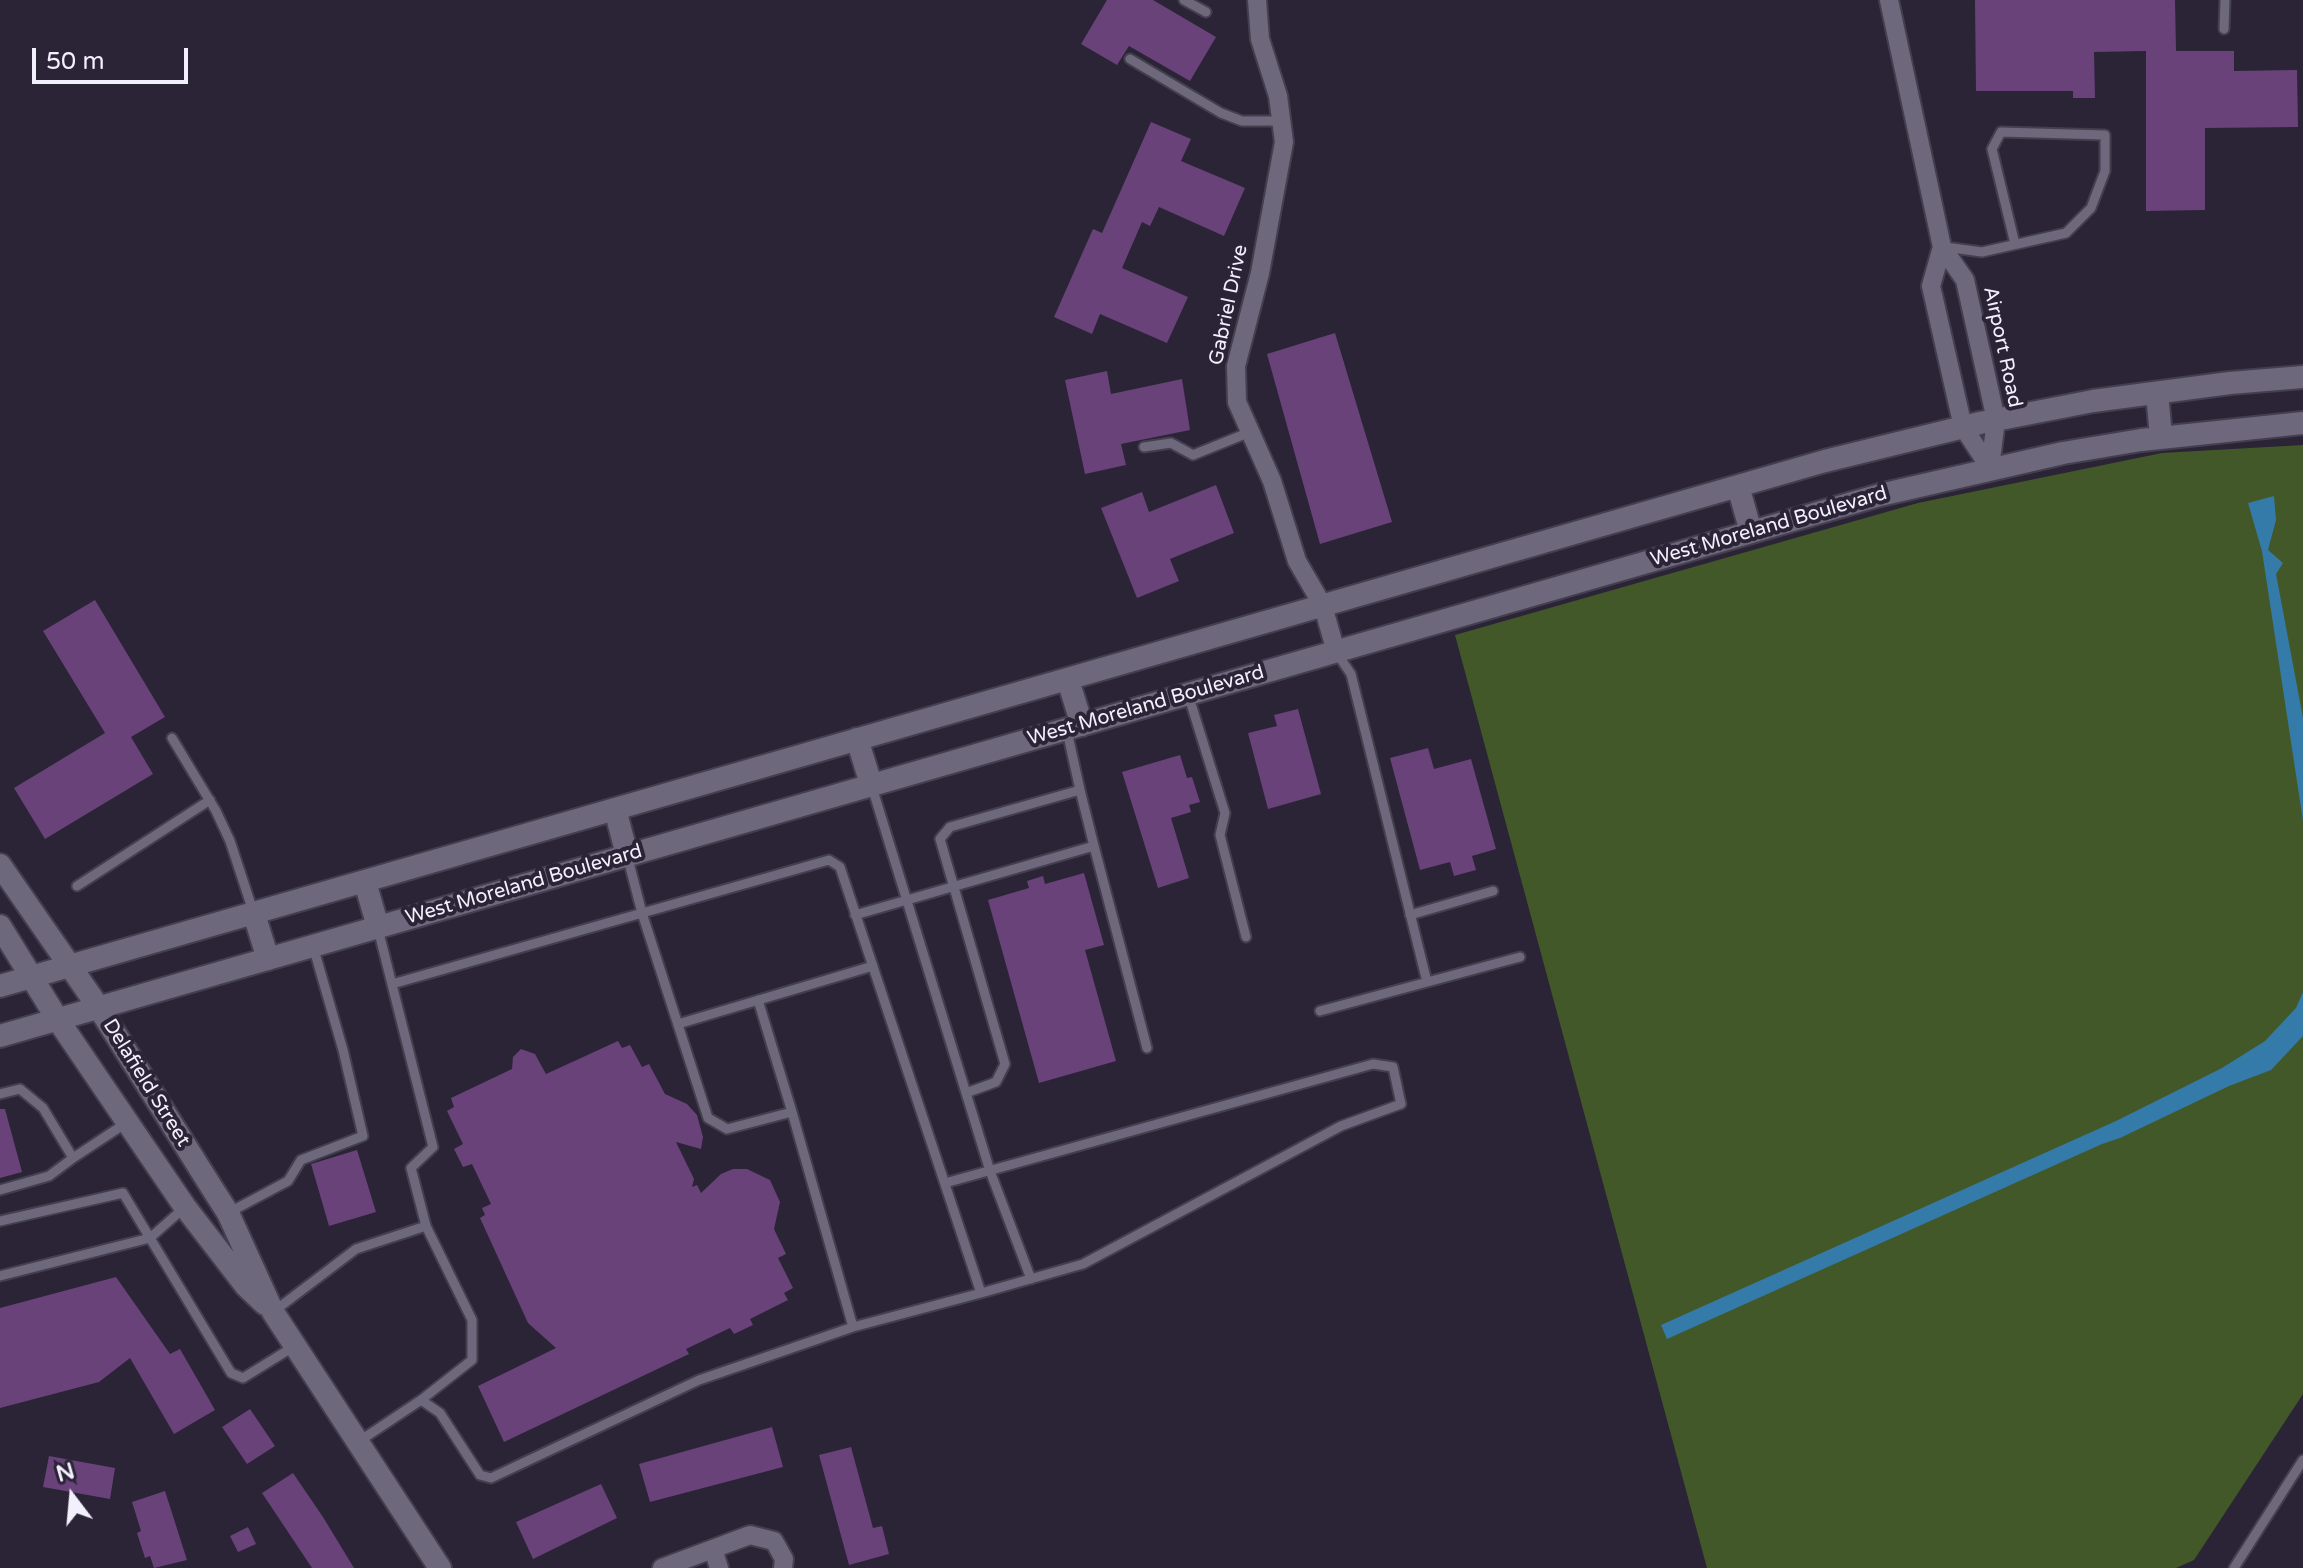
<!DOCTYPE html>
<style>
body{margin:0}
#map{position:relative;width:2303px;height:1568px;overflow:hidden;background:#2a2436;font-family:"Varela Round",sans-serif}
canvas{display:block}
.north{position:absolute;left:32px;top:1456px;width:80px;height:80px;-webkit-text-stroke:6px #2a2436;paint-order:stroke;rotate:344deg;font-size:22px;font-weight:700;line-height:32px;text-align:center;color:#f3f0fd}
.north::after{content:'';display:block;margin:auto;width:28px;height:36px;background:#f3f0fd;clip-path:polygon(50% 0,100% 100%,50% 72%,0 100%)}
.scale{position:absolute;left:32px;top:48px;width:156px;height:36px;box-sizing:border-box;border:4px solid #f3f0fd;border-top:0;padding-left:10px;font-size:24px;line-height:28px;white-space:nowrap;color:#f3f0fd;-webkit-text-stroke:6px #2a2436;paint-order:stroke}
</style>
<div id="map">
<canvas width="2303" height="1568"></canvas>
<div class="north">N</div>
<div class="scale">50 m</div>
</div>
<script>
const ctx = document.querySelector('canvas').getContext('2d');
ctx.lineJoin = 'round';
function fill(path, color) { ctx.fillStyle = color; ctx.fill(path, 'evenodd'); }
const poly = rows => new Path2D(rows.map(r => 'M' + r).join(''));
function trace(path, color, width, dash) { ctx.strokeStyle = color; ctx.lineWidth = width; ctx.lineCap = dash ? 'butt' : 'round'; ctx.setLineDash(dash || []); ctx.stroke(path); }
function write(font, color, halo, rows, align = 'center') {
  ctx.font = font + ' "Varela Round",sans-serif'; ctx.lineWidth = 8; ctx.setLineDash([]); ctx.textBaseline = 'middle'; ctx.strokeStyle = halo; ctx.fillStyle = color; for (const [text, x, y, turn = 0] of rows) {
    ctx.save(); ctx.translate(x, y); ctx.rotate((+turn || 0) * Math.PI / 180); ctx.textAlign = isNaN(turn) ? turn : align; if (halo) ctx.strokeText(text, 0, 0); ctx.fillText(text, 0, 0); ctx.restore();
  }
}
fill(poly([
 [2303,445,2303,1394,2194,1560,2176,1568,1707,1568,1455,635,1918,503,2162,453]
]), '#435829');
fill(poly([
 [2274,496,2276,520,2268,550,2283,563,2276,574,2303,718,2303,821,2262,551,2248,503],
 [2303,992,2303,1036,2271,1070,2229,1086,2120,1138,2102,1144,1667,1339,1661,1325,2116,1121,2222,1068,2265,1041,2296,1008]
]), '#357ba9');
fill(poly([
 [1107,0,1153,0,1216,37,1190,81,1129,46,1117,65,1081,44],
 [1975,0,2175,0,2176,51,2234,51,2234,71,2297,70,2298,127,2205,128,2205,210,2146,211,2146,51,2094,52,2095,98,2073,98,2073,91,1976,91],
 [1151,122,1191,139,1181,161,1245,188,1224,236,1159,207,1150,226,1142,222,1122,268,1188,297,1167,343,1100,314,1092,334,1054,317,1093,229,1102,233],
 [1335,333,1392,522,1320,544,1267,354],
 [1107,371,1111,394,1182,379,1190,430,1121,444,1126,465,1085,474,1065,380],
 [1216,485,1234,533,1170,559,1179,581,1137,598,1101,508,1142,492,1149,512],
 [95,600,165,717,131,737,153,774,45,839,14,788,105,733,43,631],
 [1298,709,1321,794,1268,809,1248,733,1277,726,1274,715],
 [1428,748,1434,769,1471,759,1496,849,1472,856,1476,870,1454,876,1450,862,1420,870,1390,758],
 [1180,755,1187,778,1192,777,1200,802,1189,805,1191,812,1171,818,1189,878,1158,888,1122,772],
 [1084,873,1104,945,1085,950,1116,1061,1039,1083,988,900,1029,888,1027,881,1043,876,1045,884],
 [618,1041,622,1048,630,1045,642,1067,649,1064,665,1094,687,1104,697,1115,703,1137,701,1149,676,1142,694,1179,692,1187,697,1185,701,1193,721,1174,733,1169,747,1169,770,1180,780,1202,774,1229,786,1254,778,1258,793,1288,784,1293,788,1300,750,1319,753,1325,734,1334,730,1328,686,1349,689,1354,504,1442,478,1386,556,1348,528,1323,480,1218,485,1215,482,1208,491,1204,472,1164,463,1167,454,1149,463,1144,447,1111,454,1107,451,1098,512,1069,513,1057,521,1049,535,1054,546,1074],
 [0,1109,5,1109,22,1172,0,1178],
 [357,1150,376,1212,329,1226,311,1164],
 [116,1277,170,1354,180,1349,215,1410,174,1434,130,1358,99,1382,0,1408,0,1308],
 [250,1409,275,1446,247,1464,222,1427],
 [772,1427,783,1467,650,1502,639,1464],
 [851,1447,873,1528,882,1526,889,1554,849,1565,819,1455],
 [49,1456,115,1468,110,1499,43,1487],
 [293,1473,323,1517,354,1568,312,1568,262,1493],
 [601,1484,617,1518,533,1559,516,1522],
 [165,1491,187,1560,154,1568,150,1556,145,1558,137,1533,141,1531,132,1502],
 [248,1527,256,1544,238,1552,230,1536]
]), '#69427a');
const service = poly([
 [1184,0,1206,12],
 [2224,29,2225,0],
 [1130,59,1221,113,1242,121,1281,121],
 [1945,247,1982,252,2066,233,2091,208,2105,171,2105,135,2001,132,1992,149,2015,244],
 [1144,447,1171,443,1193,455,1250,432],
 [1336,652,1351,674,1427,982],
 [1188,694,1225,813,1220,835,1246,937],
 [172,738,216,811,230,841,253,911],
 [872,787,990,1171,1031,1279],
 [1094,846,1147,1048],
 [627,855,642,913,708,1118,727,1129,792,1112,853,1327],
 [77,886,210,800],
 [855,915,1094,846,1080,790],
 [1410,915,1493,891],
 [392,984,829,860,840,867,981,1293,1083,1264,1341,1126,1401,1104,1393,1067,1373,1064,945,1183],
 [758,1000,792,1112],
 [1320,1011,1520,957],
 [678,1024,873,966],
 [966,1093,996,1082,1005,1064,940,839,950,827,1080,790,1067,731],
 [0,1094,20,1089,43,1108,73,1158,126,1123],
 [0,1190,49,1176,73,1158],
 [228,1213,288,1181,301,1160,363,1136,343,1050,313,946],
 [0,1221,123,1193,231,1373,243,1378,293,1347],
 [0,1276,150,1238,185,1207],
 [273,1312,356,1249,426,1226,411,1168,433,1147,378,929],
 [421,1400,440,1413,480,1475,491,1478,699,1380,853,1327,981,1293],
 [358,1442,421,1400,472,1360,472,1320,426,1226],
 [2234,1568,2303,1460]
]);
const minor = poly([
 [1257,0,1260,39,1278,96,1284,142,1260,273,1236,366,1237,402,1272,481,1297,561,1323,606,1336,652],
 [1889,0,1942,247,1965,280,1996,420,1990,468],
 [1942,247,1931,286,1963,427,1990,468],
 [713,1549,719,1568],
 [662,1568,750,1535,774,1541,784,1559,783,1568]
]);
const tertiary = poly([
 [2157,393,2161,437],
 [1738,486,1751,532],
 [1068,680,1082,725],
 [857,739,871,784],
 [615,809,627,855],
 [0,865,99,1008,212,1188,228,1213,273,1312,440,1568],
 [365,882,378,927],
 [254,914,268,959],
 [0,926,58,1020,185,1207,246,1286,265,1304],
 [0,986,1825,461,1980,423,2093,401,2230,383,2303,377],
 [0,1036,1880,495,2063,453,2141,440,2303,423]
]);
trace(service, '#443f4f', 13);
trace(minor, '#443f4f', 22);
trace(tertiary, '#443f4f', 26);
trace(service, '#6e687d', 9);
trace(minor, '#6e687d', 18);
trace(tertiary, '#6e687d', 22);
write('20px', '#f3f0fd', '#2a2436', [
 ["Gabriel Drive",1229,305,-78],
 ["Airport Road",2002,347,78],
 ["West Moreland Boulevard",1769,527,-16],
 ["West Moreland Boulevard",1146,706,-16],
 ["West Moreland Boulevard",524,885,-16],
 ["Delafield Street",146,1083,58]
]);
</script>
